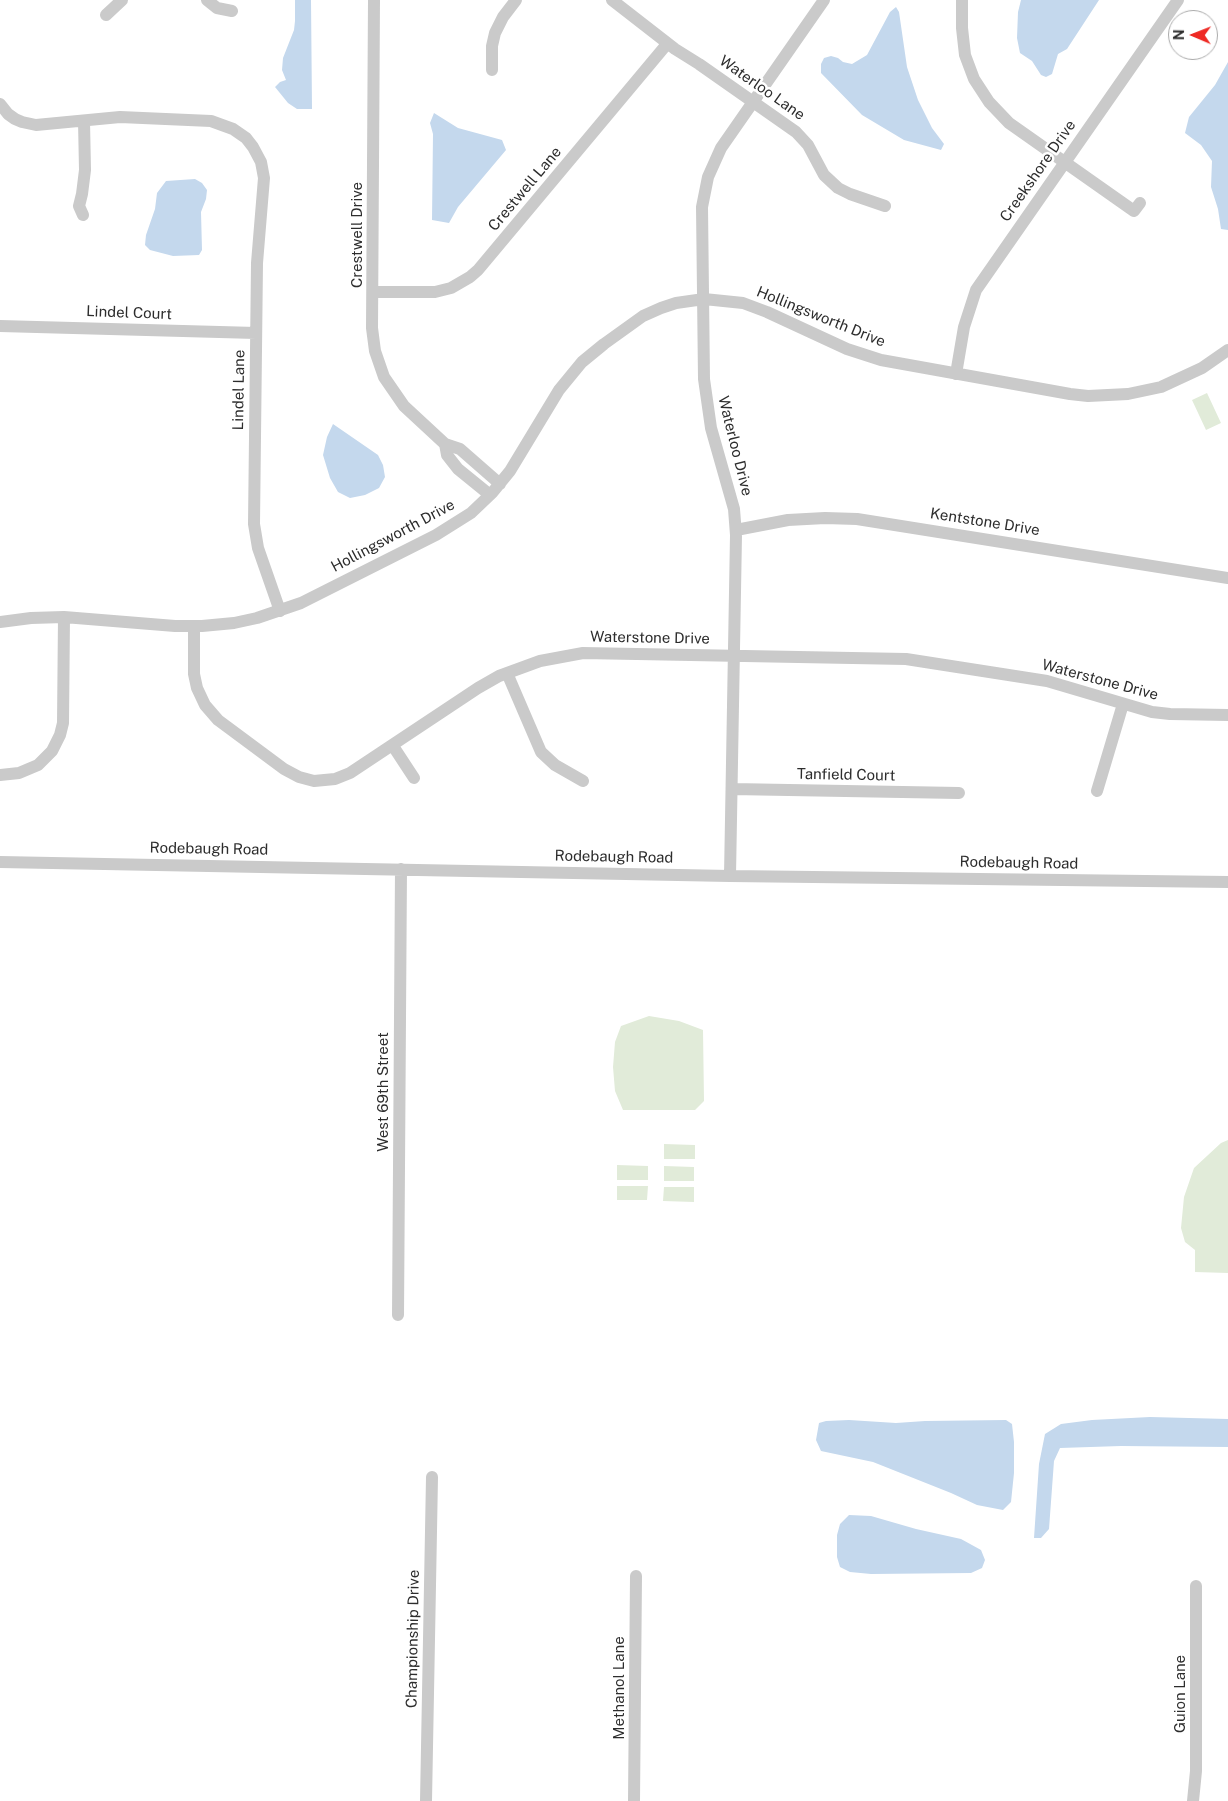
<!DOCTYPE html>
<style>
body{margin:0}
#map{position:relative;width:1228px;height:1801px;overflow:hidden;background:#fff;font-family:"Public Sans",sans-serif}
canvas{display:block}
.north{position:absolute;left:1168px;top:10px;width:50px;height:50px;box-sizing:border-box;background:#fff;border:1px solid #ababab;border-radius:50%;rotate:271deg;font-size:14px;font-weight:700;line-height:20px;text-align:center;color:#2d2d2d}
.north::after{content:'';display:block;margin:auto;width:18px;height:22px;background:#ee2a24;clip-path:polygon(50% 0,100% 100%,50% 72%,0 100%)}
</style>
<div id="map">
<canvas width="1228" height="1801"></canvas>
<div class="north">N</div>
</div>
<script>
const ctx = document.querySelector('canvas').getContext('2d');
ctx.lineJoin = 'round';
function fill(path, color) { ctx.fillStyle = color; ctx.fill(path, 'evenodd'); }
const poly = rows => new Path2D(rows.map(r => 'M' + r).join(''));
function trace(path, color, width, dash) { ctx.strokeStyle = color; ctx.lineWidth = width; ctx.lineCap = dash ? 'butt' : 'round'; ctx.setLineDash(dash || []); ctx.stroke(path); }
function write(font, color, halo, rows, align = 'center') {
  ctx.font = font + ' "Public Sans",sans-serif'; ctx.lineWidth = 5; ctx.setLineDash([]); ctx.textBaseline = 'middle'; ctx.strokeStyle = halo; ctx.fillStyle = color; for (const [text, x, y, turn = 0] of rows) {
    ctx.save(); ctx.translate(x, y); ctx.rotate((+turn || 0) * Math.PI / 180); ctx.textAlign = isNaN(turn) ? turn : align; if (halo) ctx.strokeText(text, 0, 0); ctx.fillText(text, 0, 0); ctx.restore();
  }
}
fill(poly([
 [1207,393,1221,423,1206,430,1192,400],
 [649,1016,679,1021,703,1030,704,1101,695,1110,623,1110,615,1091,613,1067,615,1042,621,1026],
 [1228,1140,1228,1273,1195,1272,1195,1250,1185,1242,1181,1228,1184,1197,1194,1168,1221,1143],
 [664,1144,695,1145,695,1159,664,1159],
 [617,1165,648,1166,648,1180,617,1180],
 [664,1166,694,1167,694,1181,664,1181],
 [617,1186,648,1186,647,1200,617,1200],
 [664,1187,694,1187,694,1202,663,1201]
]), '#e1ebd9');
fill(poly([
 [295,0,311,0,312,109,297,109,288,103,275,87,280,82,286,80,282,70,283,58,294,30,295,21],
 [1021,0,1099,0,1067,49,1058,54,1052,74,1046,77,1041,75,1032,61,1020,53,1017,38,1018,12],
 [896,7,899,12,907,67,918,100,932,128,944,144,941,150,904,140,862,115,821,73,821,64,824,58,831,56,838,58,843,62,852,64,867,55,890,12],
 [1228,62,1228,230,1221,229,1218,209,1211,187,1212,161,1201,145,1185,133,1189,117,1215,85],
 [434,113,458,128,502,140,506,150,458,207,449,223,432,220,433,134,430,123],
 [195,179,202,183,207,190,206,199,201,212,202,250,199,255,173,256,150,250,145,245,146,235,155,209,157,193,166,181],
 [333,424,378,455,383,465,385,477,379,488,365,495,350,498,338,492,330,478,323,455,327,437],
 [1150,1417,1228,1419,1228,1447,1121,1446,1060,1448,1054,1461,1049,1529,1041,1538,1034,1538,1039,1464,1045,1434,1061,1424,1092,1420],
 [849,1420,896,1423,925,1421,1006,1420,1012,1424,1014,1442,1014,1473,1011,1502,1003,1510,977,1505,951,1493,873,1462,821,1451,816,1440,819,1423,826,1421],
 [849,1515,871,1516,916,1529,961,1539,981,1550,985,1560,982,1568,971,1573,871,1574,850,1572,840,1567,837,1557,837,1535,840,1524]
]), '#c4d8ed');
trace(poly([
 [207,0,217,8,232,11],
 [374,0,372,328,375,351,384,377,404,406,445,444,460,449,500,484],
 [612,0,675,49,699,64,796,132,808,145,824,175,838,188,850,194,885,206],
 [962,0,962,28,965,55,974,79,989,102,1009,123,1134,211,1140,203],
 [106,15,122,0],
 [492,70,492,46,495,33,503,17,516,0],
 [0,104,8,114,15,119,22,122,36,125,120,117,211,121,233,129,246,138,253,147,261,162,264,178,257,263,254,524,258,548,280,611],
 [83,215,79,206,82,194,85,170,84,121],
 [373,292,435,292,451,288,470,277,478,270,667,44],
 [0,326,256,333],
 [956,374,964,327,976,290,1178,0],
 [445,444,447,455,458,469,490,495],
 [736,530,788,520,825,518,857,519,1228,578],
 [0,622,31,618,64,617,175,626,202,626,234,623,257,618,301,603,436,535,471,513,492,493,510,471,559,390,582,362,604,344,643,316,661,308,676,303,704,299,743,303,767,312,847,349,881,360,1070,394,1088,396,1128,394,1161,387,1202,368,1228,350],
 [194,626,194,674,197,688,205,705,218,720,284,769,299,777,314,781,335,779,350,773,478,688,499,676,540,661,583,653,906,659,1047,681,1152,712,1170,714,1228,715],
 [507,673,541,752,555,765,583,781],
 [393,746,414,778],
 [0,775,19,773,38,765,52,751,60,735,63,723,64,617],
 [732,789,959,793],
 [1097,791,1123,704],
 [0,862,730,876,1228,882],
 [730,876,736,535,734,509,711,428,704,379,702,207,708,177,721,148,824,0],
 [398,1315,401,869],
 [426,1801,432,1477],
 [634,1801,636,1576],
 [1193,1801,1196,1771,1196,1586]
]), '#cacaca', 12);
write('15px', '#2d2d2d', '#fff', [
 ["Waterloo Lane",762,88,35],
 ["Creekshore Drive",1038,171,-55],
 ["Crestwell Lane",525,189,-50],
 ["Crestwell Drive",357,235,-90],
 ["Lindel Court",129,313,2],
 ["Hollingsworth Drive",821,317,22],
 ["Lindel Lane",239,390,-89],
 ["Waterloo Drive",735,446,76],
 ["Kentstone Drive",985,522,9],
 ["Hollingsworth Drive",393,536,-28],
 ["Waterstone Drive",650,638,1],
 ["Waterstone Drive",1100,680,15],
 ["Tanfield Court",846,775,1],
 ["Rodebaugh Road",209,849,1],
 ["Rodebaugh Road",614,857,1],
 ["Rodebaugh Road",1019,863,1],
 ["West 69th Street",383,1092,-90],
 ["Championship Drive",413,1639,-89],
 ["Methanol Lane",619,1688,-90],
 ["Guion Lane",1180,1694,-90]
]);
</script>
